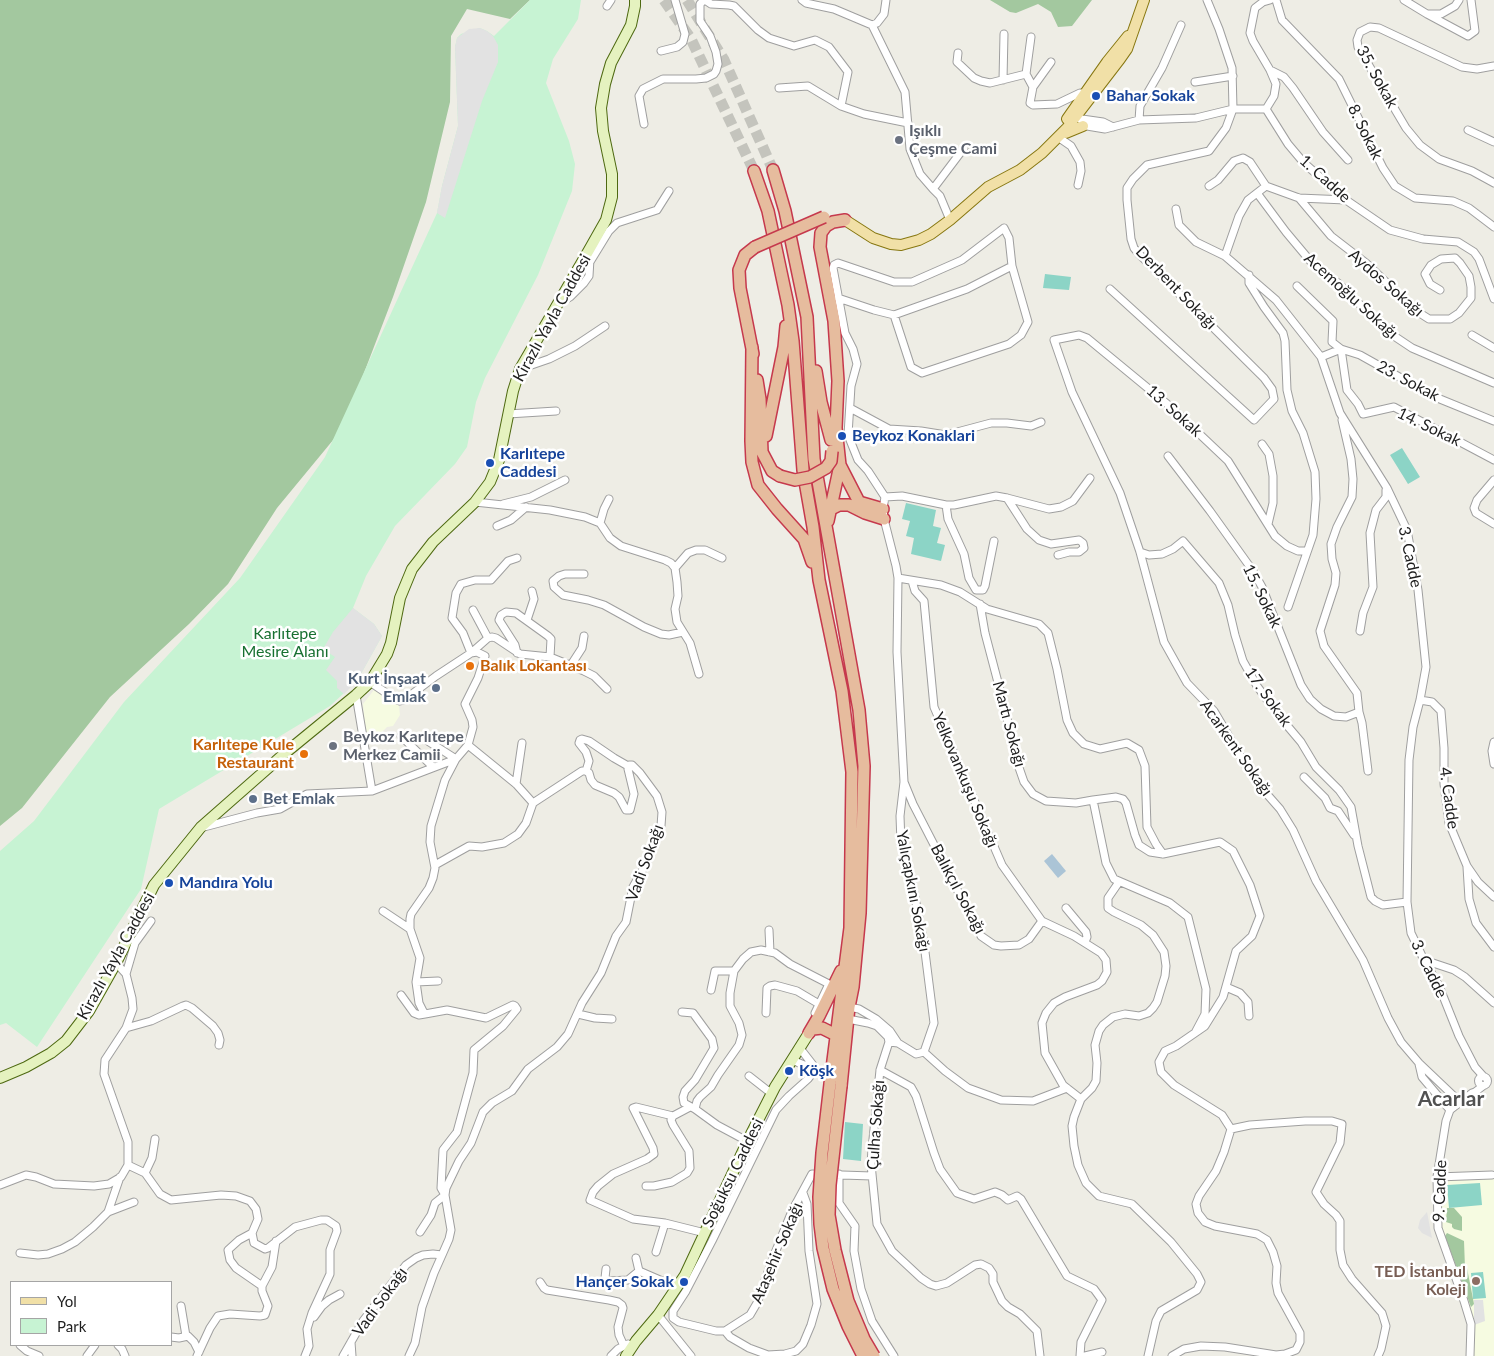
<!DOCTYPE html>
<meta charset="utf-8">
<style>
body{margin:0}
#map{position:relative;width:1494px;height:1356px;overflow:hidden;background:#eeede5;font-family:Lato,sans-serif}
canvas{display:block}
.legend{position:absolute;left:10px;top:1281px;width:162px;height:65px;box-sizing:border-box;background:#fff;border:1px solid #a5a5a5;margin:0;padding:6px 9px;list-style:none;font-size:15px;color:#1e1e1e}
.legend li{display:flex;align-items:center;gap:10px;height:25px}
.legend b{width:25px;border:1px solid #a5a5a5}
</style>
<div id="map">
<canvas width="1494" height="1356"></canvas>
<ul class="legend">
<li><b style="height:6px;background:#f1e0a7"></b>Yol</li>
<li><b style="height:14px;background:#c7f3d3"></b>Park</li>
</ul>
</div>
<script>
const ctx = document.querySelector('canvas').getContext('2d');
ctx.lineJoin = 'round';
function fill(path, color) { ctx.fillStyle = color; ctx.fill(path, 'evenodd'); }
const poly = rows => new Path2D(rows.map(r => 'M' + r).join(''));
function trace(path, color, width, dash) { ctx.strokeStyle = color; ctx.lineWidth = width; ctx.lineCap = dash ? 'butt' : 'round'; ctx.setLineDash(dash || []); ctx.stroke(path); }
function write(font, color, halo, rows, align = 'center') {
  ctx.font = font + ' Lato,sans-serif'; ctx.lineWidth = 5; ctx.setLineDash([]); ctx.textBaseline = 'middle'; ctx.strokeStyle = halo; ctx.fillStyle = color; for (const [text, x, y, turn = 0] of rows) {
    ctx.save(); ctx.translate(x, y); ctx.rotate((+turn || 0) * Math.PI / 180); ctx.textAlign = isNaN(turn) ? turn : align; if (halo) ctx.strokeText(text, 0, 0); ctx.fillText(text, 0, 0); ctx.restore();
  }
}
fill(poly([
 [374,690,397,703,399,706,400,715,393,726,387,727,372,742,367,739,366,734,363,704],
 [1494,1177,1494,1356,1473,1356,1472,1320,1440,1228,1440,1180]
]), '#f6fbe1');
fill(poly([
 [0,0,530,0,510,19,467,9,451,36,450,102,426,202,393,297,343,428,277,508,228,584,189,624,110,697,22,808,0,826],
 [990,0,1092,0,1072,26,1058,27,1051,12,1038,4,1016,13,1010,12],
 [1447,1208,1454,1208,1462,1217,1462,1231,1454,1229,1452,1227,1452,1224,1446,1222],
 [1447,1233,1464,1241,1465,1268,1467,1268,1474,1304,1471,1307,1445,1236]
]), '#a3c89f');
fill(poly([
 [530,0,581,0,578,19,553,59,546,83,569,141,575,164,572,191,538,275,485,378,476,402,467,447,455,464,395,526,366,576,353,608,374,624,382,636,357,681,330,706,159,809,141,889,37,1047,6,1023,0,1025,0,851,34,821,124,702,240,578,325,457,437,213,442,186,458,126,455,47,457,38,461,34,480,28,487,31,494,36]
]), '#c7f3d3');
fill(poly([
 [1045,274,1071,277,1069,290,1043,288],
 [1402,448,1420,477,1408,484,1390,455],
 [906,503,936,510,933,526,941,528,937,543,945,545,941,561,911,554,914,538,906,536,910,521,902,519],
 [845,1122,863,1124,861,1161,843,1159],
 [1480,1183,1482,1205,1449,1208,1447,1185],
 [1483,1272,1486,1298,1473,1299,1471,1273]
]), '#8cd4c6');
fill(poly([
 [480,28,487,31,493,36,498,45,498,62,482,101,445,218,437,213,442,186,458,126,455,47,457,38,469,29],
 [353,608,374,624,382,636,357,681,344,694,337,688,337,681,326,670,335,657,323,649,333,632],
 [1427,1212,1432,1238,1422,1233,1418,1228,1420,1220],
 [1474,1300,1483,1300,1485,1321,1474,1325]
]), '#e2e2e2');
fill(poly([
 [1052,854,1066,871,1058,878,1044,861]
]), '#abc4d6');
trace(poly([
 [664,0,691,39,754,171],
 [687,0,724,60,773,170]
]), '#c4c4bd', 11, [11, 5.5]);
const minor = poly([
 [705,0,711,4,729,5,734,6,758,30,769,38,794,46,815,40,829,47,848,72,841,106,864,114,908,123],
 [802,0,806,3,834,9,872,25,905,92,910,149,920,174,933,189,940,196,950,220],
 [1276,0,1282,20,1339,79,1383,168,1395,186,1415,198,1453,201,1469,208,1494,227],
 [1404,0,1427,14,1441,14,1455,6,1459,0],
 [607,6,611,0],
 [1427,14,1468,36,1475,31,1471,0],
 [872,25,877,23,884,14,886,0],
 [661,51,677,47,683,42,685,34,675,0],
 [958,53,957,62,974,78,981,81,990,83,1026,74,1033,87,1030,103,1033,105,1057,104,1080,93,1084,93],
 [1494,66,1477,69,1462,67,1379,28,1370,27,1360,32,1357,40,1358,47,1406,128,1420,145,1439,159,1472,171,1494,183],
 [1270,70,1284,77,1293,88,1323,132,1348,160],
 [1026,74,1031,37],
 [1003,80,1004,34],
 [1195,82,1233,76],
 [1033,87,1051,62],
 [779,88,808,86,841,106],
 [1266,109,1274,96,1276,84,1270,70,1253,41,1250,33,1255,8,1263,2,1270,0],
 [1075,118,1103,122,1113,127],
 [1139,120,1140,106,1162,68,1181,25],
 [644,124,639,96,643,89,663,79,696,79,706,78,714,74,716,71,718,64,716,52,710,36,700,21,700,4,704,0],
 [1081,125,1105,129,1139,120,1196,118,1233,109,1266,109,1288,144,1304,163,1346,200,1390,230,1423,239,1458,242,1474,252,1479,259,1494,299],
 [1468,130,1494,142],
 [1058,137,1071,146,1080,162,1081,171,1078,185],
 [1209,186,1218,180,1234,161,1243,158,1250,162,1266,186],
 [933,189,964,148],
 [1257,193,1286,232,1312,263,1326,276,1338,283,1388,332,1412,348,1494,383],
 [1299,198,1331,236,1366,263,1387,283,1407,305,1429,319,1450,319,1459,313,1471,298,1471,287,1469,276,1460,263,1455,258,1441,259,1431,265,1425,274,1430,284,1440,290],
 [1346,200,1299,198,1266,186,1248,200,1239,216,1225,256,1276,300,1321,357,1340,413,1387,488,1407,530,1418,590,1426,667,1420,700,1413,727,1409,760,1407,902,1411,933,1424,960,1439,986,1459,1036,1475,1067,1484,1077],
 [1176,209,1179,225,1196,242,1225,256],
 [590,262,609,231,617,223,657,210,669,191],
 [1249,275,1249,283,1264,307,1283,333,1285,341,1287,390,1292,411,1303,433,1315,472,1316,499,1313,535,1288,607],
 [1297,286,1333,321,1332,342,1341,349,1347,390,1358,404,1363,414,1394,407,1494,460],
 [1110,289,1254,420,1274,399,1272,389,1264,378,1139,254,1134,248,1131,239,1127,200,1127,188,1133,179,1147,165,1209,151,1226,128,1233,109,1232,68,1219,29,1207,0],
 [838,298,874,310,894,315,967,289,1012,266],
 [560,303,570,297,584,283,589,276,590,259],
 [894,315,911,367,922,373,1009,344,1021,335,1028,322,1012,266,1009,238,1004,228,962,260,912,282,894,282,838,263,834,265,833,268,845,333,853,349,857,364,851,386,848,435,858,460,868,471,885,497,883,509,884,519,896,566,898,578,897,652,904,782,900,816,901,843,911,877,924,944,932,1007,934,1023,924,1052],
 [1472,335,1494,348],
 [1321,357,1341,349,1360,355,1435,397,1494,421],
 [520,369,549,359,575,346,605,326],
 [850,408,889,429,921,431,946,435,991,423,1007,423,1031,426,1041,422],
 [508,414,556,411],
 [1342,420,1351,459,1353,479,1352,497,1337,527,1331,544,1332,559,1336,573,1335,585,1320,631,1324,646,1357,693,1359,712,1362,723,1368,771],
 [1262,444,1269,454,1273,476,1273,503,1268,524],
 [1168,456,1210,511,1253,571,1262,587,1301,685,1310,699,1321,709,1334,716,1346,717,1359,712],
 [1494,480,1477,500,1474,508,1476,513,1494,524],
 [885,497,902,496,946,505,954,505,996,496,1007,498,1049,509,1061,507,1073,501,1090,478],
 [1007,498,1027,529,1039,540,1051,544,1079,540,1083,543,1084,548,1079,552,1069,552,1058,555],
 [475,502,550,510,585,517,600,523,610,538,621,546,665,560,671,563,675,568,677,582,678,596,675,609,677,622,690,643,699,674],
 [503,504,531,497,565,480],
 [946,505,948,519,964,554,969,578,976,590,983,590,985,586,994,541],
 [600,523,604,509,609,499],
 [497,526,511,520,526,507],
 [1307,551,1298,551,1287,546,1275,536,1228,461,1172,408,1087,338,1079,335,1054,340,1072,392,1120,493,1140,552,1164,642,1187,683,1214,711,1247,767,1265,792,1280,809,1293,830,1316,881,1363,960,1388,1018,1401,1042,1419,1063,1460,1102],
 [1140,552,1149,555,1162,554,1173,549,1183,541,1219,583,1228,605,1235,635,1243,661,1257,686,1279,716,1301,742,1316,767,1339,790,1351,807,1358,846,1371,897,1375,901,1383,905,1407,902],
 [675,568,688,553,696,550,705,550,722,558],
 [584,574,565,574,559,576,553,581,554,587,563,595,588,600,604,605,644,627,661,634,669,635,683,632],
 [898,578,941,585,960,592,987,609,1039,624,1048,633,1057,669,1067,720,1073,733,1084,744,1100,749,1127,743,1139,750,1145,766,1147,827,1156,844,1163,854],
 [912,581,915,591,924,601,934,707,1002,865,1042,921,1074,936,1101,953,1106,960,1107,972,1102,981,1097,985,1065,997,1054,1003,1046,1013,1042,1023,1045,1053,1063,1085,1081,1099],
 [980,604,985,633,1005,709,1016,759,1024,782,1033,794,1046,801,1076,803,1093,800,1106,863,1114,879,1170,903,1188,917,1206,989,1205,1014,1196,1031],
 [473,610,488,638],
 [527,620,534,599,532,591],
 [1360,631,1363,613,1373,587,1370,533,1376,510,1386,497,1386,490],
 [517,653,515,645,499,620,501,615,506,612,516,613,548,636,551,639,550,657],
 [571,665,582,648,584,636],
 [370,682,395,699,400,701,404,700,436,676,471,653,488,638,492,637,496,638,520,654,550,657,584,671,594,676,607,689],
 [356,695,372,791],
 [1420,700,1432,702,1441,711,1444,748,1444,784,1449,823,1467,866,1478,882,1494,897],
 [401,736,433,767],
 [423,738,456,759,468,745,473,727,472,720,465,704,478,678,485,656,477,652,471,653,463,633,452,618,456,593,461,584,475,580,491,580,508,561,517,558],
 [1494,742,1492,751,1494,764],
 [468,745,516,784,533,803],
 [586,771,589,761,586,752,579,743,580,740,582,739,589,741,614,758,628,766],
 [1304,777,1325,798,1330,808,1338,811,1354,835],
 [904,782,913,804,981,936,994,945,1001,946,1019,945,1029,939,1042,921],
 [516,784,522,743],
 [1093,800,1116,797,1123,799,1126,803,1135,835,1139,845,1150,852,1163,854,1220,842,1233,851,1250,885,1260,916,1252,936,1236,951,1223,997,1205,1026,1176,1046,1165,1051,1159,1062,1161,1072,1174,1085,1222,1115,1231,1129,1224,1152,1216,1171,1199,1196,1196,1204,1198,1213,1205,1222,1215,1226,1257,1234,1267,1240,1273,1252,1277,1266,1276,1283,1278,1293,1300,1333,1300,1342,1296,1350,1285,1354,1276,1355,1225,1347,1201,1346,1184,1349,1172,1356],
 [204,827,257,813,280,809,307,794,372,791,456,759,445,780,431,826,430,842,435,868,433,878,429,888,411,914,410,919,410,929,420,958,416,982,419,1003,423,1011,425,1014,447,1010,486,1018,513,1005,515,1006,517,1009,503,1026,474,1050,473,1073,457,1132,443,1150,441,1188,445,1195,435,1203,431,1215,420,1232],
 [435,865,469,846,482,847,504,843,518,834,526,823,533,803],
 [1467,867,1469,899,1476,923,1494,947],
 [1119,882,1108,898,1108,908,1114,912,1141,925,1153,935,1164,952,1166,966,1165,976,1157,1002,1153,1008,1148,1013,1139,1016,1125,1014,1113,1017,1103,1025,1099,1031,1095,1045,1097,1063,1096,1081,1092,1088,1081,1099,1074,1117,1072,1126,1074,1146,1078,1165,1086,1183,1099,1196,1132,1204,1171,1242,1197,1274,1201,1282,1197,1290,1161,1311,1156,1321,1148,1356],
 [1066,908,1086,932,1087,937,1085,942],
 [383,911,410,929],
 [769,930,770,952],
 [1424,960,1454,970,1465,977,1494,1003],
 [126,974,135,943,151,921],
 [416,982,438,981],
 [1226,987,1240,993,1248,1002,1249,1016],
 [711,990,715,971,734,971],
 [401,995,414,1013,419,1015,425,1014],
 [849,1007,859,1009,876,1019,890,1031,898,1043],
 [682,1012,693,1013,712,1039,714,1048,695,1080,685,1091,683,1097,684,1103,695,1109],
 [766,1013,767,988,770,986,775,985,797,991,819,1004],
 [578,1014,595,1018,612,1019],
 [848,1019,868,1023,877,1026,888,1037,889,1042],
 [126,1028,151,1021,183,1006,186,1005,192,1008,213,1026,218,1033,220,1040,219,1045],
 [889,1042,880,1070,872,1149,871,1164,877,1224,892,1251,921,1278,930,1284,936,1286,947,1283,975,1265,981,1264,989,1268,993,1274,993,1282,1002,1301,1008,1307,1020,1314,1037,1331,1040,1356],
 [889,1042,898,1043,916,1054,924,1052,945,1071,968,1088,1001,1100,1033,1101,1067,1088],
 [799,1047,813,1065],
 [792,1060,804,1065,813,1065],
 [1419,1064,1422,1077,1450,1110],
 [813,1065,814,1071,808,1079,789,1096,776,1110,712,1241,686,1291,673,1311,673,1318,679,1322,716,1331,725,1331,750,1315,757,1303,773,1258,792,1211,812,1174,872,1176],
 [880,1070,911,1087,916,1096,934,1153,940,1169,957,1193,974,1199,995,1192,1002,1195,1008,1200,1017,1196,1021,1199,1067,1276,1094,1289,1102,1300,1081,1342,1080,1356],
 [749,1076,772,1094],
 '1478.5 1081a4.5 4.5 0 1 1 9 0a4.5 4.5 0 1 1-9 0Z',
 [673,1116,636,1107,633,1108,653,1148,654,1154,647,1159,613,1174,598,1186,593,1192,590,1200,633,1219,665,1223,705,1233],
 [1231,1129,1250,1125,1305,1121,1332,1121,1342,1124,1340,1143,1316,1192,1324,1204,1336,1215,1340,1221,1340,1250,1343,1265,1352,1279,1382,1313,1386,1326,1381,1349,1378,1356],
 [747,1141,717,1125,695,1109,697,1101,700,1097,711,1087,718,1075,739,1045,742,1035,739,1023,730,1006,730,993,734,971,743,959,751,952,761,950,775,953,790,964,829,984,815,1013],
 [128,1165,145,1173,160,1194,171,1200,221,1195,236,1196,250,1201,256,1209,258,1219,252,1233,254,1243,265,1249,268,1248,295,1227,321,1220,327,1220,336,1226,337,1231,330,1250,330,1274,312,1313,307,1329,309,1346,305,1356],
 [145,1173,152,1158,155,1139],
 [839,1174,839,1203,855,1226,854,1251,861,1289,872,1321,894,1356],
 [1437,1177,1492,1175],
 [0,1185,26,1175,36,1177,54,1184,94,1186,109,1184,121,1177,128,1165,128,1142,104,1074,105,1060,126,1028,133,1009,132,998,126,974,116,963],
 [646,1186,654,1186,672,1182,687,1173,690,1168,689,1151,673,1125,671,1120,673,1116,690,1107],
 [108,1212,134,1202],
 [252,1233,239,1240,228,1250,230,1260,236,1268,262,1286],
 [656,1252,665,1223],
 [20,1253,38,1255,48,1254,62,1249,75,1242,93,1227,108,1212,120,1177],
 [636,1258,639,1271],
 [606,1269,605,1278,609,1281,628,1280,639,1271,676,1287],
 [540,1282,544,1288,547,1290,609,1300,618,1302,622,1305,623,1308,618,1327,619,1335,624,1346],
 [181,1306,186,1336],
 [658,1315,691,1356],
 [314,1317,322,1306,329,1300,340,1294],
 [725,1331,730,1337,749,1348,768,1355,785,1354,796,1351,803,1344,811,1325,817,1304,809,1251,807,1204,803,1193],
 [171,1337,179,1338,188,1336,194,1342,199,1352],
 [351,1342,352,1356],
 [20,1345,27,1351,39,1356],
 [118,1345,122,1349,125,1356],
 [87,1356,95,1345],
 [197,1356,210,1328,218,1316,230,1314,260,1316,265,1315,268,1306,262,1291,262,1286,272,1267,276,1241],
 [343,1356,363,1321,406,1265,416,1258,423,1255,433,1254,442,1255,449,1239,451,1230,445,1195,446,1188,459,1161,471,1143,483,1112,492,1103,512,1091,528,1069,557,1047,568,1034,582,1003,601,973,616,936,626,922,633,887,647,862,661,826,662,812,657,796,640,773,632,765,629,765,628,769,634,794,630,810,626,810,619,797,614,793,595,785,591,780,589,773,586,771,582,771,533,803],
 [409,1356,415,1343,422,1307,434,1273,442,1255],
 [611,1356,618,1349,628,1344],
 [1085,1356,1102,1352],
 [1470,1356,1471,1324,1464,1301,1438,1228,1437,1177,1446,1121,1450,1110,1472,1093,1475,1092,1483,1086]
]);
const secondary = poly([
 [0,1078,26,1067,51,1053,66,1041,89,1011,116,963,154,885,201,827,284,754,356,695,370,682,387,654,391,643,400,598,412,569,433,542,475,502,490,482,499,460,513,391,520,369,589,250,606,220,612,197,612,174,603,131,601,108,605,84,611,63,631,25,635,6,635,0],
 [626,1356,636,1341,658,1315,685,1275,749,1138,775,1087,809,1033]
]);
const primary = poly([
 [1067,119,1107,62,1128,36],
 [1066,133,1083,126],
 [845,220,873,238,891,244,901,245,919,240,931,234,950,220,988,187,1020,170,1042,153,1067,128,1120,59,1127,49,1144,0]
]);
const trunk = poly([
 [773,170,785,211,807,317,814,459,859,710,864,766,860,913,853,987,849,1007,841,1086],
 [754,171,768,211,788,305,793,341,803,470,813,527,819,580,842,691,852,772,850,928,830,1084],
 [752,347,751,441,752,462,758,485,777,509,804,539,812,562],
 [753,354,740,288,739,270,745,255,755,247],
 [816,371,821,402,831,440],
 [757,380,760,399,762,452,772,471,780,476],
 [766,436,784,347,786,326],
 [840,465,859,502,883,509],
 [829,510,839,505,849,505,865,513,884,519],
 [828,521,840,465,836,428,838,381,834,321,820,247,821,233,826,226,833,222,845,220],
 [813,1029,822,1028,836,1035],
 [809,1033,819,1016,841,971]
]);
trace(minor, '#9f9f9f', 9);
trace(secondary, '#4e6911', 12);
trace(primary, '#877711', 12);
trace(trunk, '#c6394d', 14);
trace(minor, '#fff', 7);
trace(secondary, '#e5f2bf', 10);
trace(primary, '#f1e0a7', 10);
trace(trunk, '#e6bc9e', 11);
const trunkBridge = poly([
 [755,247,824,217],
 [780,476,795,480,810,477,826,468,831,461,832,451],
 [830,1084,822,1153,819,1197,820,1224,823,1248,833,1289,848,1326,863,1356],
 [841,1086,830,1185,829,1215,835,1250,848,1301,864,1339,874,1356]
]);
trace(trunkBridge, '#c6394d', 14, []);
trace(trunkBridge, '#e6bc9e', 11);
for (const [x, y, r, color] of [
 [1096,96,5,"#1a4fb4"],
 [899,140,5,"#6b7280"],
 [842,436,5,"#1a4fb4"],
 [490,463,5,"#1a4fb4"],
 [470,666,5,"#e8710a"],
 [436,688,5,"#5c6f8a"],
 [333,746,5,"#6b7280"],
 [304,754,5,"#e8710a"],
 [253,799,5,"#5c6f8a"],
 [169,883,5,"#1a4fb4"],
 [789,1071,5,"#1a4fb4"],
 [1476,1281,5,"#8d6e63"],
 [684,1282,5,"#1a4fb4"]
]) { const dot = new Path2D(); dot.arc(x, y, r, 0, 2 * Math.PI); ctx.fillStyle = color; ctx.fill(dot); trace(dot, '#fff', 2); }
write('16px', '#1e1e1e', '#fff', [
 ["35. Sokak",1377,77,61],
 ["8. Sokak",1365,132,64],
 ["1. Cadde",1325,179,42],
 ["Aydos Sokağı",1386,283,41],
 ["Derbent Sokağı",1176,288,46],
 ["Acemoğlu Sokağı",1351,296,42],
 ["Kirazlı Yayla Caddesi",552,318,-61],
 ["23. Sokak",1408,381,28],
 ["13. Sokak",1174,411,42],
 ["14. Sokak",1429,427,26],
 ["3. Cadde",1410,557,78],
 ["15. Sokak",1262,596,64],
 ["17. Sokak",1268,697,55],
 ["Martı Sokağı",1009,724,75],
 ["Acarkent Sokağı",1236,748,55],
 ["Yelkovankuşu Sokağı",965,780,67],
 ["4. Cadde",1449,798,82],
 ["Vadi Sokağı",645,863,-70],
 ["Balıkçıl Sokağı",958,889,62],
 ["Yalıçapkını Sokağı",913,891,79],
 ["Kirazlı Yayla Caddesi",116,956,-61],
 ["3. Cadde",1429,969,64],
 ["Çulha Sokağı",876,1125,-86],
 ["Soğuksu Caddesi",733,1173,-64],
 ["9. Cadde",1440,1191,-88],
 ["Ataşehir Sokağı",777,1253,-67],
 ["Vadi Sokağı",380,1302,-54]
]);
write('bold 16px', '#164399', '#fff', [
 ["Bahar Sokak",1106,96],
 ["Beykoz Konaklari",852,436],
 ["Karlıtepe",500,454],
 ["Caddesi",500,472],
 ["Mandıra Yolu",179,883],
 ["Köşk",799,1071],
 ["Hançer Sokak",674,1282,"right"]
], 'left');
write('bold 16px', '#5b616d', '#fff', [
 ["Işıklı",909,131],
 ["Çeşme Cami",909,149],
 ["Beykoz Karlıtepe",343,737],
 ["Merkez Camii",343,755]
], 'left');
write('16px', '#187031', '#fff', [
 ["Karlıtepe",285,634],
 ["Mesire Alanı",285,652]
]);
write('bold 16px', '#c56008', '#fff', [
 ["Balık Lokantası",480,666],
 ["Karlıtepe Kule",294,745,"right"],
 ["Restaurant",294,763,"right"]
], 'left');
write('bold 16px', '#4e5e75', '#fff', [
 ["Kurt İnşaat",426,679],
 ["Emlak",426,697],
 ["Bet Emlak",263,799,"left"]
], 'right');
write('bold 16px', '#785e54', '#fff', [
 ["TED İstanbul",1466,1272],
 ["Koleji",1466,1290]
], 'right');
write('bold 21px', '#515151', '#fff', [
 ["Acarlar",1451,1099]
]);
</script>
